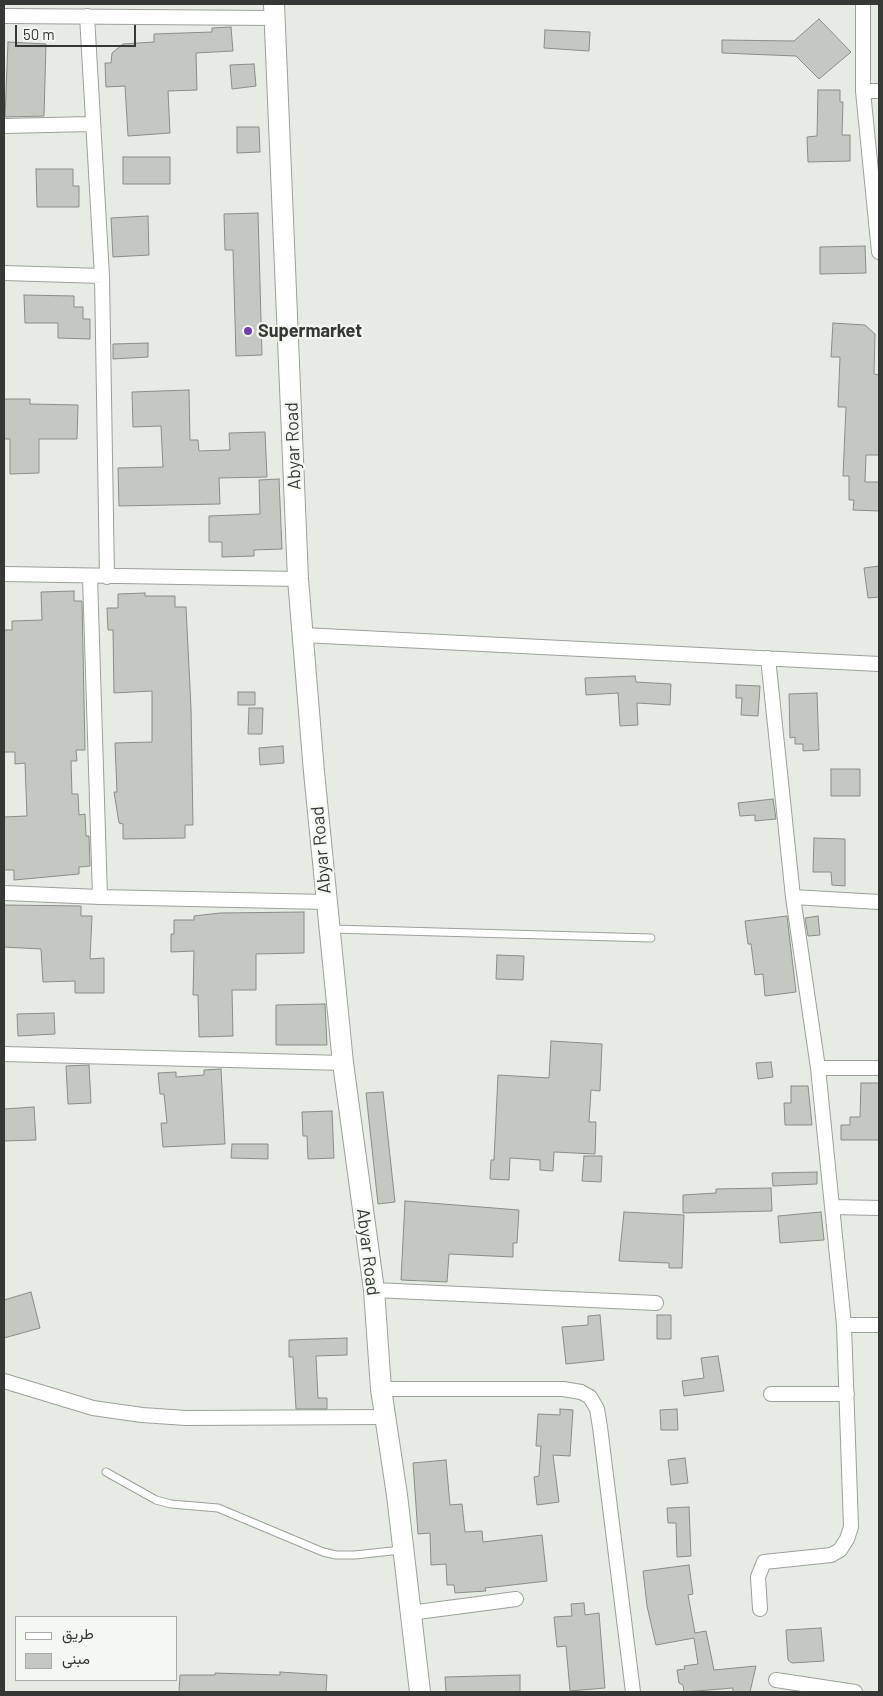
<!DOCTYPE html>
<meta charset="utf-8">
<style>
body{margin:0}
#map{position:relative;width:883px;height:1696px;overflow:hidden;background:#e6ece4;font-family:Barlow,Vazirmatn,sans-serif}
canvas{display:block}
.frame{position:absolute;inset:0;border:5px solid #363835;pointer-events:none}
.legend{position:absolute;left:15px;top:1616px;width:162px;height:65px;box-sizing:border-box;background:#f3f9f1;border:1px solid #a7aca6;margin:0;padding:6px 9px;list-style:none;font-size:15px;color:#363835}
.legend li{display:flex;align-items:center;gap:10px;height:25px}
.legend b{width:25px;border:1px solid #a7aca6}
.scale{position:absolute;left:15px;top:25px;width:121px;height:22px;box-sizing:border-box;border:2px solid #363835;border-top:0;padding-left:6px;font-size:15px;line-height:18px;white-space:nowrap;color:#363835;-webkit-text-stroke:4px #f3f9f1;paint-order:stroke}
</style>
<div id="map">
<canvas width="883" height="1696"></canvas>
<div class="frame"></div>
<ul class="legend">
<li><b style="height:6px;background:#fff"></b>طريق</li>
<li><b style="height:14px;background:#c3c9c1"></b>مبنى</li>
</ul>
<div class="scale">50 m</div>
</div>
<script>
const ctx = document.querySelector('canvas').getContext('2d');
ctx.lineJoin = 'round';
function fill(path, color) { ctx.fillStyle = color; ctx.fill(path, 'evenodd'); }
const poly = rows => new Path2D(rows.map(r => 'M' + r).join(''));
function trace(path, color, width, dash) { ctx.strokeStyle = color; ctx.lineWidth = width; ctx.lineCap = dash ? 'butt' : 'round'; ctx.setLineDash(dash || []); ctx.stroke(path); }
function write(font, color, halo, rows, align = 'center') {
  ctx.font = font + ' Barlow,sans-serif'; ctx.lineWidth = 4.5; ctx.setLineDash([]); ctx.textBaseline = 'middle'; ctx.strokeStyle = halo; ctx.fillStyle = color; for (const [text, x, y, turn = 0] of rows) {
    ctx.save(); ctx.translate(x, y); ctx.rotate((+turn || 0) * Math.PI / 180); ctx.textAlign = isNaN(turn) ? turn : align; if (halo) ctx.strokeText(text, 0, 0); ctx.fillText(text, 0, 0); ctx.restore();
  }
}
const building = poly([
 [819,19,851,52,819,79,796,56,722,53,722,40,794,41,819,19],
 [231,27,233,51,196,53,197,90,168,91,170,133,128,136,125,86,106,87,105,63,111,63,112,53,123,44,154,42,154,34,212,32,212,28,231,27],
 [545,30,590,32,589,51,544,48,545,30],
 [8,42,46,44,44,116,5,117,8,42],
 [254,64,256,86,232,89,230,65,254,64],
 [818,90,840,90,840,102,843,102,842,135,850,135,850,161,808,162,807,137,817,136,818,90],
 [237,127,259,127,260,152,237,153,237,127],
 [123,157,170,157,170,184,123,184,123,157],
 [36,169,73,169,73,186,79,186,79,207,37,207,36,169],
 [258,213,262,355,236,356,233,250,225,250,224,214,258,213],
 [148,216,149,255,113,257,111,218,148,216],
 [865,246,866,273,820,274,820,247,865,246],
 [24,295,74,296,74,307,83,307,83,319,90,319,90,339,58,338,58,323,25,323,24,295],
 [833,323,865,325,875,334,874,374,879,375,879,455,866,455,865,482,879,482,879,511,853,510,854,500,849,500,849,476,843,476,846,407,838,407,840,357,831,357,833,323],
 [148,343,148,357,113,359,113,344,148,343],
 [189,390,190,440,198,440,199,451,230,450,229,433,265,432,267,477,219,478,220,504,119,506,118,468,163,467,161,426,133,427,132,392,189,390],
 [4,399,30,399,30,404,78,405,77,439,39,439,39,473,10,474,10,439,4,439,4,399],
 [279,479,282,549,254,550,254,556,222,557,222,542,209,542,209,516,260,514,259,480,279,479],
 [879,566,879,597,868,598,864,568,879,566],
 [74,591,74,601,82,601,85,750,76,750,77,761,71,761,72,794,78,794,79,815,85,814,86,836,89,836,90,866,79,867,79,874,14,880,14,870,4,870,4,817,27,816,25,763,15,764,15,752,4,752,4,630,12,630,12,621,42,620,41,592,74,591],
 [145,593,145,596,175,596,175,607,186,607,191,708,193,825,185,825,185,838,123,839,123,824,119,823,114,792,117,792,115,743,152,742,152,691,114,693,113,630,108,630,107,608,118,608,118,594,145,593],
 [635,676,636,682,671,684,670,705,637,703,638,725,620,726,618,693,586,695,585,678,635,676],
 [736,685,760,686,758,716,741,715,742,698,736,698,736,685],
 [238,692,255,692,255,705,238,705,238,692],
 [817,693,819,750,803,751,803,744,795,744,795,737,790,738,789,694,817,693],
 [249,708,263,708,262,734,248,734,249,708],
 [283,746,284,763,260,765,259,748,283,746],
 [831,769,860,769,860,796,831,796,831,769],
 [773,799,776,819,755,821,755,815,740,816,738,803,773,799],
 [814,838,845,839,845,886,832,885,831,872,813,872,814,838],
 [4,905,81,906,81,916,92,916,90,959,104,958,104,993,75,993,75,981,43,982,41,949,4,947,4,905],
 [304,912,304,953,256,954,256,990,232,990,233,1036,199,1037,198,995,193,995,194,951,171,952,171,934,174,934,174,920,194,920,194,916,220,913,304,912],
 [787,916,796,992,765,996,763,974,755,975,751,944,748,944,745,921,787,916],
 [818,916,820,935,808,936,805,918,818,916],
 [497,955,524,956,523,980,496,979,497,955],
 [325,1004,327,1045,276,1045,276,1005,325,1004],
 [54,1013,55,1034,18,1036,17,1014,54,1013],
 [551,1041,602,1044,600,1091,591,1090,589,1122,596,1122,595,1154,554,1152,553,1171,540,1170,540,1160,510,1158,509,1180,490,1179,491,1160,494,1160,498,1075,549,1078,551,1041],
 [771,1062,773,1077,758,1079,756,1063,771,1062],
 [89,1065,91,1103,68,1104,66,1066,89,1065],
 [221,1069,225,1144,163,1147,161,1123,167,1123,164,1094,160,1094,158,1073,176,1072,176,1077,204,1075,204,1070,221,1069],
 [861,1083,879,1083,879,1140,841,1140,841,1125,850,1125,850,1117,860,1117,861,1083],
 [791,1086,808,1086,812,1125,785,1125,784,1103,791,1103,791,1086],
 [383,1092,395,1202,378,1204,366,1093,383,1092],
 [34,1107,36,1140,4,1141,4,1109,34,1107],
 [332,1111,334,1158,308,1159,307,1136,303,1136,302,1112,332,1111],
 [232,1144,268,1144,268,1159,231,1158,232,1144],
 [584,1156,602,1156,601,1182,582,1181,584,1156],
 [817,1172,817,1184,773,1186,772,1173,817,1172],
 [771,1188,772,1211,683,1213,683,1195,716,1193,716,1189,771,1188],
 [405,1201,519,1210,517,1243,513,1243,513,1257,449,1254,447,1282,401,1280,405,1201],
 [624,1212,684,1215,682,1268,669,1268,669,1263,619,1261,624,1212],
 [821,1212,824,1240,780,1243,778,1216,821,1212],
 [31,1292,40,1328,4,1338,4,1300,31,1292],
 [600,1315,604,1360,566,1364,562,1327,588,1325,588,1316,600,1315],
 [657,1315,671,1315,671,1339,657,1339,657,1315],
 [347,1338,347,1355,316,1356,318,1398,327,1398,327,1409,296,1409,293,1357,289,1357,289,1340,347,1338],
 [718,1356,724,1391,684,1396,682,1381,704,1378,701,1358,718,1356],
 [560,1409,573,1410,570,1456,553,1455,559,1502,537,1505,534,1477,539,1476,541,1446,536,1446,538,1414,560,1415,560,1409],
 [677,1409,678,1430,661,1430,660,1410,677,1409],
 [685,1458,688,1483,671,1485,668,1460,685,1458],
 [446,1460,450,1505,462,1504,465,1532,482,1531,483,1542,542,1535,547,1581,485,1588,486,1591,455,1593,454,1585,447,1585,446,1564,431,1565,430,1533,418,1534,413,1463,446,1460],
 [689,1507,691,1556,677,1557,676,1523,668,1523,667,1508,689,1507],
 [689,1565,693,1594,688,1595,695,1633,706,1631,714,1670,756,1666,750,1692,733,1692,733,1688,684,1692,683,1685,679,1683,677,1670,685,1669,684,1666,698,1664,694,1638,656,1645,647,1606,643,1571,689,1565],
 [584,1603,585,1615,599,1613,605,1688,570,1691,566,1646,557,1647,554,1617,572,1616,571,1604,584,1603],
 [821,1628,824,1661,792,1663,788,1660,786,1630,821,1628],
 [280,1672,327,1675,326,1692,179,1692,180,1675,215,1675,215,1673,280,1675,280,1672],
 [520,1675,520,1692,446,1692,445,1677,520,1675]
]);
fill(building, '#c3c9c1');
trace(building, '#888e87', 1);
const lane = poly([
 [331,929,651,938],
 [106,1472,156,1500,171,1504,218,1508,323,1552,336,1555,355,1555,401,1550]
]);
const street = poly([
 [863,4,863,91,879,252],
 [4,16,275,18],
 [87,16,102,276,107,577],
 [863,91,879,91],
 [4,126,92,124],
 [4,273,102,276],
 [4,574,298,579],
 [90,577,100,897,326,902],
 [303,635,879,664],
 [4,893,100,897],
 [793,897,879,902],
 [4,1054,343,1063],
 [818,1068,879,1068],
 [832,1207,879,1208],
 [374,1290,656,1303],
 [844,1325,879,1325],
 [4,1381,93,1408,142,1415,186,1418,387,1417],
 [381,1389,563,1389,581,1392,590,1397,597,1409,600,1427,633,1692],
 [771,1394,847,1394],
 [760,1609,758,1577,764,1562,831,1555,840,1550,847,1539,851,1527,844,1325,818,1068,793,897,768,658],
 [410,1613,516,1599],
 [776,1680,855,1692]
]);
const secondary = poly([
 [274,4,298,579,314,772,343,1063,374,1290,381,1389,397,1495,420,1692]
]);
trace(lane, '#9ba19a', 9);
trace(street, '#9ba19a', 16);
trace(secondary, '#9ba19a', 22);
trace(lane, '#fff', 7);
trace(street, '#fff', 14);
trace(secondary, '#fff', 20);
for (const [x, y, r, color] of [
 [248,331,5,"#723db4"]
]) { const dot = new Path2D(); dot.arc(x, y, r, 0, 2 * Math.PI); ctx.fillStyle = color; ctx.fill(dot); trace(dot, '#f3f9f1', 2); }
write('bold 18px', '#363835', '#f3f9f1', [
 ["Supermarket",258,331]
], 'left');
write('18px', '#363835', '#f3f9f1', [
 ["Abyar Road",293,446,-92],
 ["Abyar Road",321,850,-95],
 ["Abyar Road",368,1252,83]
]);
</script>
